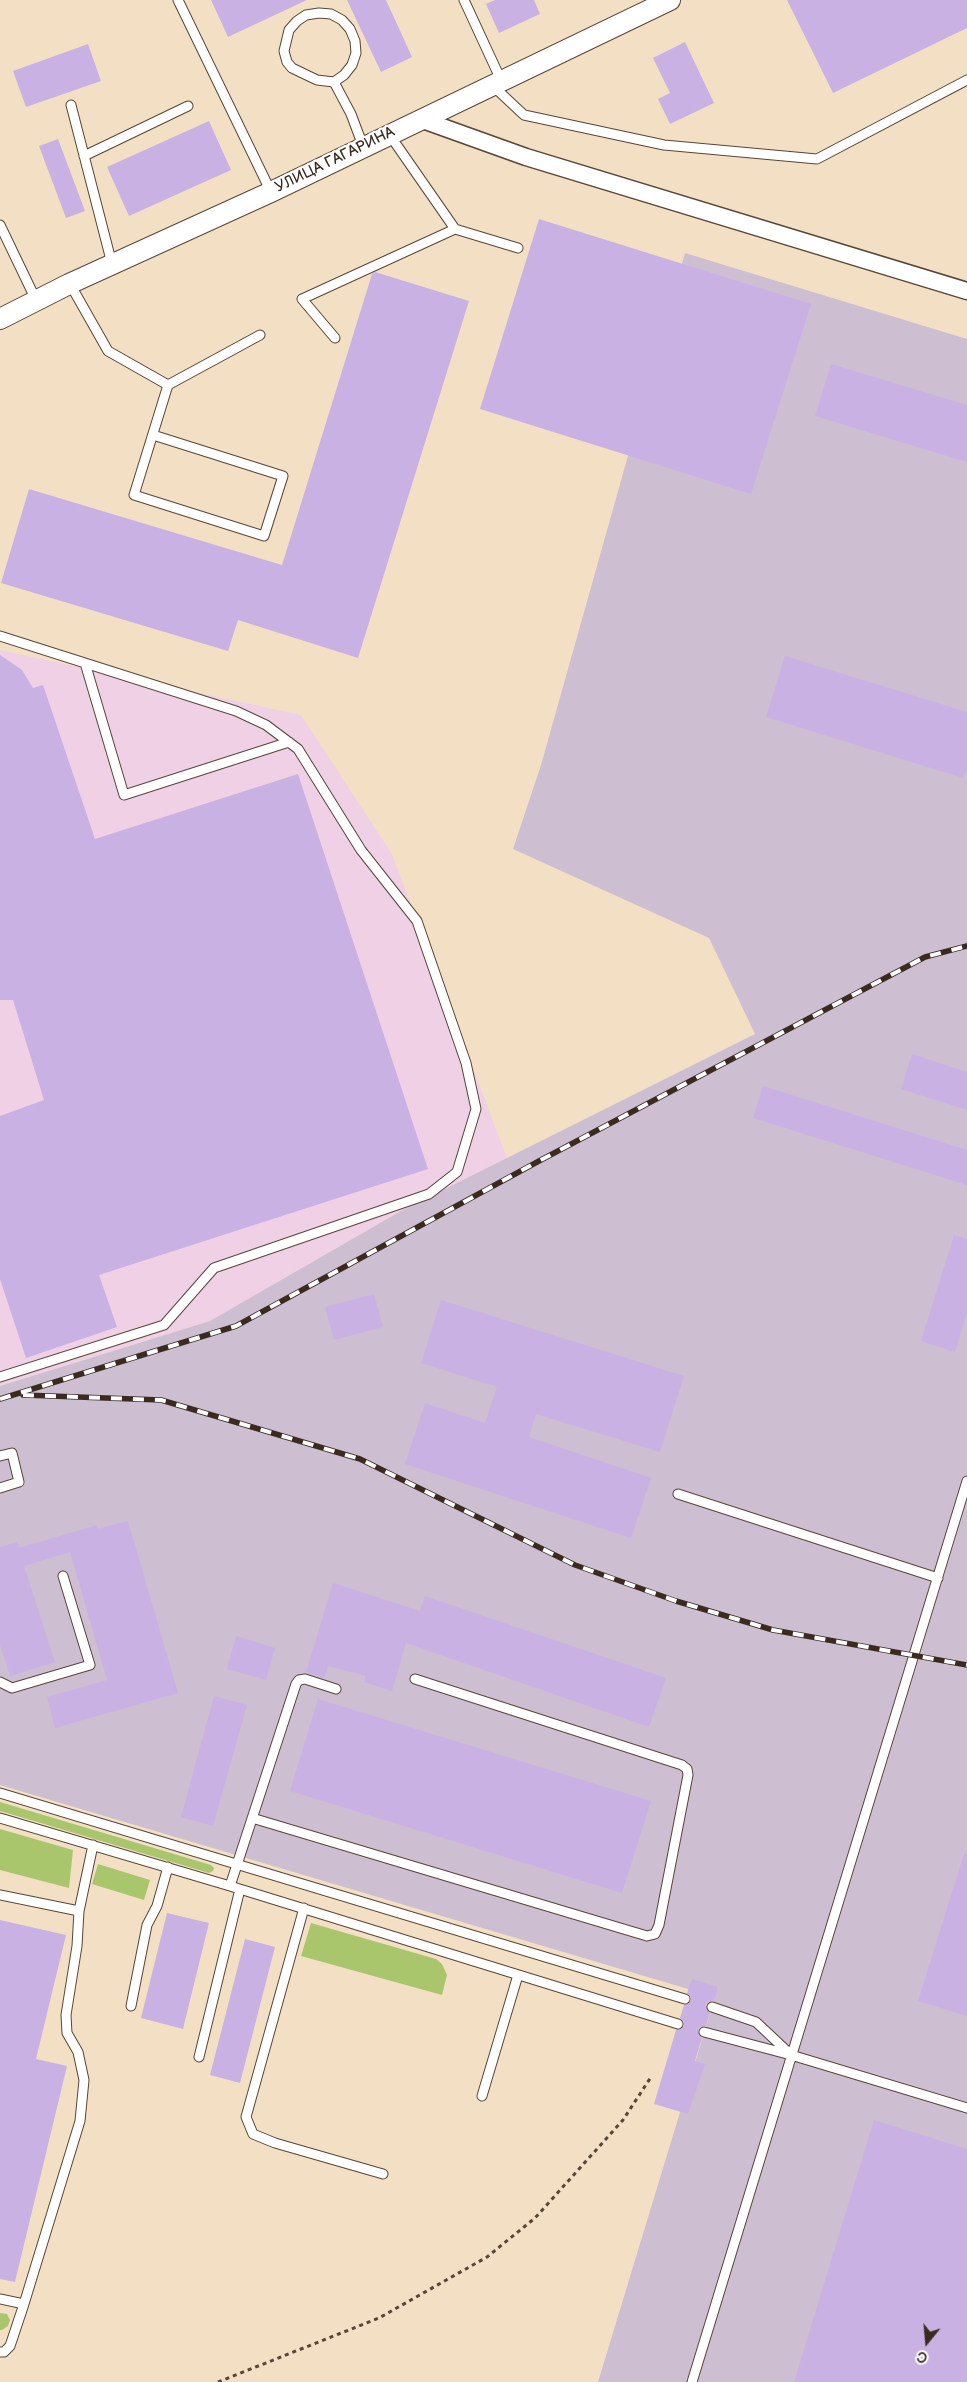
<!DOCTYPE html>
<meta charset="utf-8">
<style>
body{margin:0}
#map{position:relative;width:967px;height:2382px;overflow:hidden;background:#f3e0c4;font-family:"Balsamiq Sans",sans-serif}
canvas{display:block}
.north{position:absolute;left:902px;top:2317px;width:50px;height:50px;-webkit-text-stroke:4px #fff;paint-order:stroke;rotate:197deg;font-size:14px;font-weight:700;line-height:20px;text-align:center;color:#3b2a1e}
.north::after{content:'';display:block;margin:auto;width:18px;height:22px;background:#3b2a1e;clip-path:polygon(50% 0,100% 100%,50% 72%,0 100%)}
</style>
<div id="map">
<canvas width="967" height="2382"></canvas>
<div class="north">С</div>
</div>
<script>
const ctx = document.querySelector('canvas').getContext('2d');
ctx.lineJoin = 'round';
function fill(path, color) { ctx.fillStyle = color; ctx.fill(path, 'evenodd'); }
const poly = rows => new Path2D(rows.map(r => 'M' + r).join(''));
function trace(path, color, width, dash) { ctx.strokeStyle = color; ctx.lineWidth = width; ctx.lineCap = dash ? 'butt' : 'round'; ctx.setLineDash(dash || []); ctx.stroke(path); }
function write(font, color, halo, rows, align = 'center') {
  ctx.font = font + ' "Balsamiq Sans",sans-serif'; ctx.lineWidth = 4.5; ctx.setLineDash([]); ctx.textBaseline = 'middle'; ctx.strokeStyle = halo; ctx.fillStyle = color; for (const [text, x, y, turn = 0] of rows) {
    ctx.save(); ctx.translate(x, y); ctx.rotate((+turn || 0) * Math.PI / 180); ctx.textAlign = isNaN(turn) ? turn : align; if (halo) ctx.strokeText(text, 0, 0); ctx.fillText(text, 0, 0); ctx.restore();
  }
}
fill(poly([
 [0,650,301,715,392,854,507,1158,210,1321,0,1386]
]), '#f0d0e5');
fill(poly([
 [685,253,967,339,967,2382,598,2382,715,1997,0,1785,0,1386,210,1321,401,1211,755,1034,709,938,513,849,541,765]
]), '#cebed2');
fill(poly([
 [0,1802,211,1865,214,1868,213,1871,209,1873,0,1811],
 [0,1829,73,1850,69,1888,0,1870],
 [98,1864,150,1880,144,1900,92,1884],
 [311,1923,436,1959,442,1964,447,1975,442,1995,301,1956],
 [0,2313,7,2314,10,2320,8,2326,2,2330,0,2330]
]), '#aac66d');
fill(poly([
 [211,0,307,0,228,37],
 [347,0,386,0,412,57,381,72],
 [495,0,534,0,540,14,499,33,486,4],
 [787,0,967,0,967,28,833,93],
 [685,42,714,103,670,124,658,99,670,93,653,58],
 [88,44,101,81,26,107,13,71],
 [209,121,231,170,129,216,107,167],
 [58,139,85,211,66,218,39,146],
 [539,219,811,304,751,494,480,409],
 [375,272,469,301,358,658,238,620,228,651,1,583,29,489,282,565,372,274],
 [831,364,967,405,967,462,815,416],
 [0,655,22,670,33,688,43,685,95,839,298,774,428,1169,99,1275,117,1327,26,1358,0,1279,0,1116,44,1100,13,1000,0,1000],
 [785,656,967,712,967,767,963,778,766,717],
 [912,1054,967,1072,967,1110,901,1089],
 [763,1086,967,1150,967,1185,753,1118],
 [954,1235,967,1239,967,1312,955,1352,921,1341],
 [374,1294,383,1327,334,1340,325,1307],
 [441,1300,684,1376,660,1452,536,1414,529,1437,651,1478,631,1538,405,1464,425,1403,485,1423,497,1387,421,1363],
 [128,1521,178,1693,55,1728,47,1697,107,1680,70,1552,24,1566,55,1662,10,1676,0,1645,0,1547,17,1542,19,1548,97,1525,98,1529],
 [333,1583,420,1611,425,1596,666,1678,649,1727,406,1643,392,1691,364,1682,366,1676,328,1666,324,1678,306,1672],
 [236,1636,275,1648,266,1680,227,1669],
 [214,1696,247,1705,213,1826,181,1817],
 [318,1699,651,1801,622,1893,290,1791],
 [964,1854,967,1854,967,2016,918,2001],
 [167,1913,209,1923,183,2029,141,2018],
 [0,1920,66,1935,36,2059,67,2066,15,2282,0,2279],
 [245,1939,275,1947,240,2083,210,2075],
 [692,1979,718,1987,714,2001,708,2002,706,2005,710,2013,706,2026,700,2027,698,2031,702,2038,695,2061,705,2064,688,2114,654,2104,676,2030,684,2026,684,2022,680,2018,684,2005,691,2001,691,1997,687,1993],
 [874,2120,967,2149,967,2382,794,2382]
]), '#cab1e3');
const service = poly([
 [178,0,271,192],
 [464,0,501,80],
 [319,13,331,14,342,20,350,29,355,41,356,53,352,65,344,75,334,82,317,80,292,68,287,62,284,51,289,30,297,21,306,15,319,13],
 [334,82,351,114,363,146],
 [492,85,524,115,664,145,817,159,967,80],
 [71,105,112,264],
 [84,156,188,106],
 [0,225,36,300],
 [455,229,518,248],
 [70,284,108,351,168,385,260,335],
 [335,338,302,299,455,229,389,134],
 [153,435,283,476,264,536,134,495,168,385],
 [0,636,236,711,266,725,298,749,361,850,417,921,466,1063,476,1109,457,1172,429,1194,214,1268,164,1325,0,1377],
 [85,663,124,795,289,742],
 [0,1456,12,1453,19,1482,0,1488],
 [678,1494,938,1578],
 [0,1682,12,1688,90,1665,63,1576],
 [0,1793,685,1999],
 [0,1818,230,1886,678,2024],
 [252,1818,647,1936,655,1934,659,1925,688,1775,687,1769,682,1765,415,1679],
 [230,1886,296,1684,299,1680,305,1679,336,1689],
 [0,1895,79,1911,93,1845],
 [304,1908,246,2117,253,2134,275,2143,383,2174],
 [131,2006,147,1925,157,1906,168,1867],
 [712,2007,756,2022,789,2053],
 [704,2032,791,2055,967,2108],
 [199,2057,240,1889],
 [482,2096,518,1975],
 [0,2299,24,2304,10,2346,4,2352,0,2352],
 [24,2304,80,2121,84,2080,78,2052,67,2033,66,2015,77,1946,79,1911],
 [692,2382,967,1481]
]);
const minor = poly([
 [420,119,526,157,967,291]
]);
const tertiary = poly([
 [0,319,69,284,271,192,670,0]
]);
trace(service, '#574537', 11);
trace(minor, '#574537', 19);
trace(tertiary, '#574537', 22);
trace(poly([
 [218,2382,379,2318,487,2257,535,2218,623,2120,651,2077]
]), '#574537', 3, [4, 4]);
trace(service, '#fff', 9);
trace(minor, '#fff', 16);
trace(tertiary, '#fff', 20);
const rail = poly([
 [23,1395,161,1400,360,1459,575,1565,676,1601,773,1630,967,1665],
 [0,1399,236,1326,539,1161,925,957,967,946]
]);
trace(rail, '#3b2a1e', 5.5);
trace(rail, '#fff', 4, [11]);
write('15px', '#3b2a1e', '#fff', [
 ["УЛИЦА ГАГАРИНА",335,160,-26]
]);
</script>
